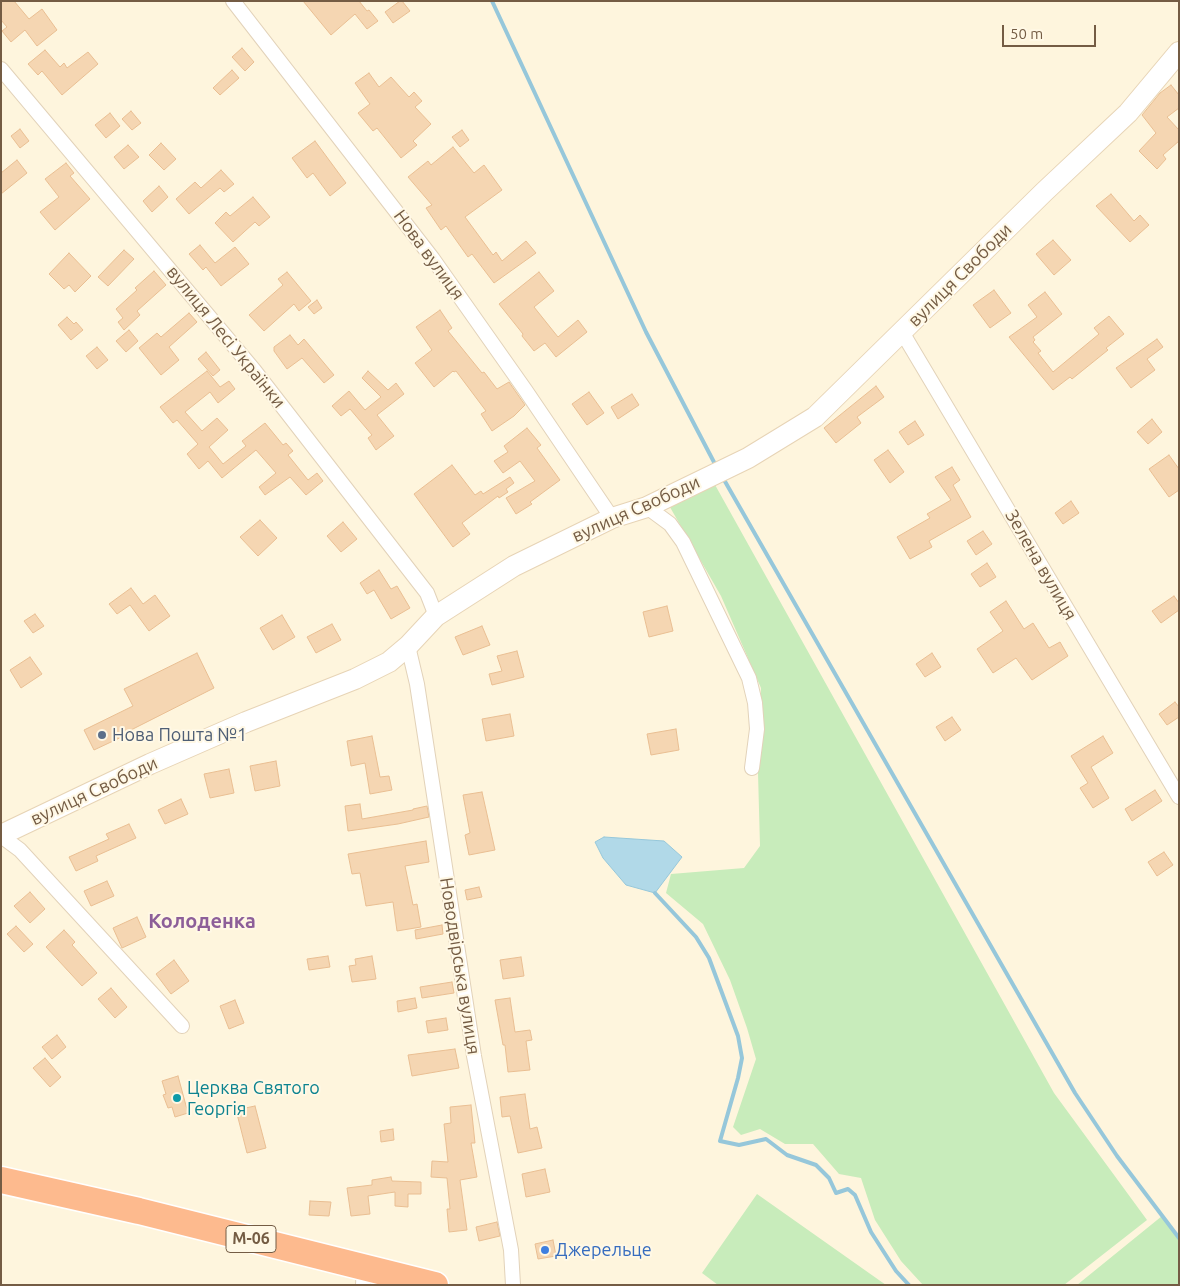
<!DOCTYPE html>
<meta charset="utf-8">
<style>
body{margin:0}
#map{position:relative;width:1180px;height:1286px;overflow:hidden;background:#fef5dd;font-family:Ubuntu,sans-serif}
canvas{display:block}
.frame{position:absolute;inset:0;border:2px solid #745c44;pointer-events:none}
.scale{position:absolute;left:1002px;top:25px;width:94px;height:22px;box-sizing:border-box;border:2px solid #745c44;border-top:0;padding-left:6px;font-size:15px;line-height:18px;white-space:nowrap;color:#745c44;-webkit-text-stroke:4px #fff8e5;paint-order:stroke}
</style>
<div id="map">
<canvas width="1180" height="1286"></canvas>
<div class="frame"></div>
<div class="scale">50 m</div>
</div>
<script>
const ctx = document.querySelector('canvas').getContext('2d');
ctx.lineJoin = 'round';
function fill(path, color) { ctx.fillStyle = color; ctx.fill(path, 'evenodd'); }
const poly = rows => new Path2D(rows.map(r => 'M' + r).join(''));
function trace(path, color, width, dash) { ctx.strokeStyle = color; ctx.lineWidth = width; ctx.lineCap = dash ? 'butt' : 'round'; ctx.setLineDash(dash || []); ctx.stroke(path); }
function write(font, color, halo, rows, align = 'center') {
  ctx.font = font + ' Ubuntu,sans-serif'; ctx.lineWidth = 4; ctx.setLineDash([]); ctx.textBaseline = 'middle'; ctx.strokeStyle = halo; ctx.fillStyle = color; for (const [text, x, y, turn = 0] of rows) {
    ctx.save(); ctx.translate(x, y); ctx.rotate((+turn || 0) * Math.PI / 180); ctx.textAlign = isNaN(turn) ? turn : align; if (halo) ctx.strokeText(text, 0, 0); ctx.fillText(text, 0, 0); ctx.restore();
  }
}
fill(poly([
 [714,483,1054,1093,1147,1220,1064,1285,923,1285,901,1261,875,1220,861,1178,839,1174,813,1144,785,1144,760,1129,741,1135,733,1127,756,1059,747,1028,730,980,703,924,666,893,671,874,744,868,760,846,758,773,761,688,721,596,667,502],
 [757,1194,886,1285,718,1285,702,1273],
 [1162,1216,1179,1238,1179,1285,1077,1285]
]), '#c8ecbb');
const water = poly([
 [604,837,664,841,682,857,655,893,626,885,603,858,595,842,604,837]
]);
fill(water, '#b1d9e8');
trace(water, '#96c7da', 1);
trace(poly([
 [492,1,646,332,716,466],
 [723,478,1075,1093,1117,1156,1179,1238],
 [655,893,696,937,709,958,738,1036,742,1058,738,1078,720,1141,739,1145,766,1139,787,1155,816,1165,829,1178,836,1193,848,1189,855,1195,871,1232,896,1271,909,1285]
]), '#96c7da', 4);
const building = poly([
 [1,1,14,1,29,19,42,9,57,30,37,46,25,30,11,42,2,31,7,27,1,20,1,1],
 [303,1,359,1,367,11,369,10,378,21,367,29,355,14,331,35,303,1],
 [400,1,402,1,410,11,393,23,385,12,400,1],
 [242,48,254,62,245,71,232,57,242,48],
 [45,50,60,67,64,63,67,68,88,52,98,64,62,95,42,71,38,75,28,64,45,50],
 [232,70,239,78,220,95,213,88,232,70],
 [369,73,379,87,391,77,409,97,414,92,422,101,415,107,431,124,413,141,417,145,401,158,377,128,373,131,358,113,370,104,355,83,369,73],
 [1171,85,1179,95,1179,108,1167,117,1179,130,1179,141,1163,155,1166,159,1157,169,1139,151,1156,133,1142,115,1160,93,1171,85],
 [131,111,141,123,132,130,122,119,131,111],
 [110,113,120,126,106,138,95,125,110,113],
 [20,129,29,141,20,148,11,136,20,129],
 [462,130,469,140,460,147,452,137,462,130],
 [315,141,346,183,330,196,313,173,307,178,292,158,315,141],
 [161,143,176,159,164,170,149,155,161,143],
 [128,145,139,157,124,169,114,157,128,145],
 [453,147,474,173,484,165,502,190,465,217,493,255,496,252,502,261,526,241,536,253,494,283,472,254,468,257,446,226,441,230,426,208,432,205,408,177,428,161,431,165,453,147],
 [17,160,27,173,1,194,1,173,17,160],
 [66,163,74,173,70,176,90,199,55,230,40,212,59,197,45,179,66,163],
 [221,170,234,184,224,192,220,188,189,214,176,199,195,182,201,188,221,170],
 [159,186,168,197,152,212,143,201,159,186],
 [1111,194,1134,221,1140,215,1149,225,1130,242,1096,206,1111,194],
 [253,197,270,217,259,226,255,222,233,242,215,223,226,212,230,216,253,197],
 [1053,240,1071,260,1054,275,1036,254,1053,240],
 [200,245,215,263,235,247,249,264,221,286,206,267,203,270,189,254,200,245],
 [124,250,134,259,108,286,98,277,124,250],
 [69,253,91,276,75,292,69,285,64,289,49,274,69,253],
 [154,271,166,285,137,311,140,315,124,330,118,322,123,318,116,309,137,290,135,288,154,271],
 [287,272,311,301,299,311,294,304,264,331,249,315,283,285,278,279,287,272],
 [539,272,554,291,534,307,558,337,578,320,587,332,556,357,545,343,534,351,522,336,523,334,499,304,539,272],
 [994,290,1011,313,990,328,973,305,994,290],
 [1045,292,1062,314,1033,337,1035,340,1033,342,1041,351,1038,353,1053,372,1099,334,1094,328,1109,316,1124,334,1106,348,1108,350,1072,379,1070,377,1053,390,1009,337,1037,317,1028,305,1045,292],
 [317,300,322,308,314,314,308,307,317,300],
 [440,310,452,328,448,331,482,373,484,372,497,389,509,382,525,405,514,416,492,431,481,414,486,411,456,371,454,372,453,371,434,387,415,363,432,350,416,327,440,310],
 [189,313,197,322,169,347,179,360,161,375,139,348,157,333,161,337,189,313],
 [67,317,74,324,76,322,83,330,71,340,58,325,67,317],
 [129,330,138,341,126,352,116,341,129,330],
 [290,335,298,345,304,339,334,375,324,383,302,358,287,369,274,351,274,347,290,335],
 [1157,339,1163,347,1147,359,1155,370,1131,388,1116,368,1157,339],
 [97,347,108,360,97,369,86,356,97,347],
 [206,352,220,370,213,376,198,359,206,352],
 [207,371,220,387,229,381,235,389,218,403,210,392,185,412,202,431,217,418,228,430,209,447,223,464,246,446,242,441,265,423,283,445,286,443,293,451,288,455,308,480,317,473,323,481,306,495,290,477,265,495,259,487,276,473,256,450,222,478,208,461,199,469,187,454,198,444,177,420,173,423,160,407,207,371],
 [368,371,388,390,396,383,404,394,377,415,394,436,376,450,368,438,372,435,350,409,341,416,332,406,349,391,365,410,381,397,362,378,368,371],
 [876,386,884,397,857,417,861,423,836,443,824,428,876,386],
 [589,392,604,413,587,425,572,404,589,392],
 [632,394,639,405,618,419,611,407,632,394],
 [1152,419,1162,432,1148,444,1137,432,1152,419],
 [915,421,924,435,908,445,899,432,915,421],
 [527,428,541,445,537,448,560,480,530,502,532,504,516,514,506,498,535,481,520,461,503,473,494,461,508,452,504,446,527,428],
 [888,450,904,472,890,483,874,460,888,450],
 [1169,455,1179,469,1179,490,1169,497,1149,469,1169,455],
 [452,465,475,495,481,491,483,494,510,477,514,483,506,489,508,492,499,498,498,496,462,523,470,534,453,547,414,494,452,465],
 [952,467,960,480,953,485,971,517,929,541,932,547,910,559,897,537,930,518,927,514,951,500,935,477,952,467],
 [1071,501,1079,513,1063,524,1055,513,1071,501],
 [260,520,277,538,258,556,240,537,260,520],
 [343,522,357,539,341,552,327,536,343,522],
 [983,531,992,544,976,555,967,541,983,531],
 [987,563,996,577,980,587,971,574,987,563],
 [379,570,391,589,397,586,410,608,391,619,374,590,367,594,360,583,379,570],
 [131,588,143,604,155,595,170,616,149,631,130,605,117,614,109,604,131,588],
 [1174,596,1179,603,1179,610,1161,623,1152,611,1174,596],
 [1006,601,1024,629,1033,623,1049,648,1060,642,1068,656,1032,680,1016,658,993,673,977,649,1003,631,990,612,1006,601],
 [667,606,673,631,649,637,643,612,667,606],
 [35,614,44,626,33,633,24,621,35,614],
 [282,615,295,637,273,650,260,628,282,615],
 [332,624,341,640,316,653,307,637,332,624],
 [482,626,490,645,463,655,455,637,482,626],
 [517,651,524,677,492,685,489,674,502,671,497,656,517,651],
 [197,653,214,688,127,732,128,734,94,750,84,730,133,706,124,689,197,653],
 [932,653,941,667,925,677,916,664,932,653],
 [30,657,42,674,21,688,10,670,30,657],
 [1175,702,1179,707,1179,717,1167,725,1159,714,1175,702],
 [510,714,514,736,486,741,482,719,510,714],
 [952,717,961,730,945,741,936,727,952,717],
 [676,729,679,750,651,755,647,734,676,729],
 [372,736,380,777,389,776,392,790,370,794,365,763,351,766,347,741,372,736],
 [1103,736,1113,753,1091,767,1109,798,1093,808,1080,788,1088,783,1071,756,1103,736],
 [276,761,280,786,255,791,250,766,276,761],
 [229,769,234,793,210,798,204,774,229,769],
 [1155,790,1162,801,1132,821,1125,809,1155,790],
 [482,792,495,850,469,855,465,835,470,833,463,795,482,792],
 [181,799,188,814,165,824,158,810,181,799],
 [360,804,362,819,413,810,413,809,427,806,429,817,398,824,348,831,345,806,360,804],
 [129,824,136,838,96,856,98,861,76,871,69,857,109,839,106,834,129,824],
 [426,841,429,862,405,866,413,905,417,904,421,927,397,931,393,902,366,906,360,873,352,874,348,854,426,841],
 [1164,852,1173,865,1157,876,1148,862,1164,852],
 [107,881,114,896,91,906,84,891,107,881],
 [479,887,482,897,467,900,465,890,479,887],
 [30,892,45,909,30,923,14,906,30,892],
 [137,917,146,937,122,948,113,928,137,917],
 [442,925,443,934,416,939,415,930,442,925],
 [16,926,33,944,24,952,7,934,16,926],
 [64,930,75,942,72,945,97,973,82,986,46,947,64,930],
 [328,956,330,967,309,970,307,959,328,956],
 [372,956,376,979,352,982,349,966,356,965,355,959,372,956],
 [521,957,524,976,503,979,500,960,521,957],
 [174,960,189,981,171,994,156,974,174,960],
 [452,982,454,993,422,998,420,987,452,982],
 [111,988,127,1007,115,1018,98,999,111,988],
 [415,998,417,1008,398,1012,397,1001,415,998],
 [510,998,515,1032,530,1030,532,1040,526,1041,530,1070,508,1072,505,1045,503,1045,495,1000,510,998],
 [235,1000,244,1023,229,1029,220,1006,235,1000],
 [446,1018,448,1030,428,1033,426,1021,446,1018],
 [57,1035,66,1047,52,1059,42,1047,57,1035],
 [455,1049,459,1068,412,1076,408,1055,455,1049],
 [45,1058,61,1077,50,1087,33,1068,45,1058],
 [178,1076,188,1113,175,1117,172,1107,168,1108,163,1095,166,1094,162,1081,178,1076],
 [525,1094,530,1129,537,1127,542,1148,518,1153,510,1116,502,1117,500,1097,525,1094],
 [471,1105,475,1143,471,1143,477,1177,460,1180,467,1230,449,1232,447,1209,450,1209,447,1178,431,1177,432,1161,448,1162,444,1124,451,1123,450,1107,471,1105],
 [255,1106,266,1148,247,1153,236,1110,255,1106],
 [393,1129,394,1140,381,1142,380,1131,393,1129],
 [545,1169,550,1192,526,1197,522,1174,545,1169],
 [391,1177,392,1181,421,1182,421,1194,408,1194,408,1207,395,1206,395,1192,368,1196,370,1214,351,1216,347,1188,372,1185,372,1180,391,1177],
 [310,1201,331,1202,329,1216,309,1215,310,1201],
 [497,1222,500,1236,479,1241,476,1227,497,1222],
 [553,1240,556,1256,538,1259,535,1244,553,1240]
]);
fill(building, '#f5d6b2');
trace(building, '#e9be92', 1);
const street = poly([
 [233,1,433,259,526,391,612,518],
 [1,69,254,370,427,593,436,616],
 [902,332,1179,797],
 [647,507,670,524,683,542,749,678,755,703,757,729,752,768],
 [408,646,417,684,474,1056,511,1250,513,1285],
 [1,836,20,850,182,1026],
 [363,1285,364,1267]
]);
const secondary = poly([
 [1,835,150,764,246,722,355,679,389,662,408,646,436,616,514,566,612,518,647,507,748,458,815,417,1044,192,1128,113,1179,52]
]);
const highway = poly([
 [1,1180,139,1211,435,1285]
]);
trace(street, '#e2d2b9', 16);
trace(secondary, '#e7d4b6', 22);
trace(highway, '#fff', 29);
trace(street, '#fff', 14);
trace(secondary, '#fff', 20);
trace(highway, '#fdba8e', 26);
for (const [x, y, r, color] of [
 [102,735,5,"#5c6f8a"],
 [177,1098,5,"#0f9aa8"],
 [545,1250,5,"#3f7fe0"]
]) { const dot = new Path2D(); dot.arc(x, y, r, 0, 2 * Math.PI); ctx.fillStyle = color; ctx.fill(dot); trace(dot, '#fff8e5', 2); }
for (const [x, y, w] of [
 [251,1239,50]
]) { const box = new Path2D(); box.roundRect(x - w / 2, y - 13.5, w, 27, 4); ctx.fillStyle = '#fff8e5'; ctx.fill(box); trace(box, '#745c44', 1); }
write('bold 16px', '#745c44', null, [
 ["М-06",251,1239]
]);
write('18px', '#745c44', '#fff8e5', [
 ["Нова вулиця",429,255,54],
 ["вулиця Свободи",960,275,-45],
 ["вулиця Лесі Українки",226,337,51],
 ["вулиця Свободи",636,509,-24],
 ["Зелена вулиця",1041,565,60],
 ["вулиця Свободи",94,791,-25],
 ["Новодвірська вулиця",460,966,81]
]);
write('18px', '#4e5e75', '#fff8e5', [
 ["Нова Пошта №1",112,735]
], 'left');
write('18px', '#0d838f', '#fff8e5', [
 ["Церква Святого",187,1088],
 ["Георгія",187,1109]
], 'left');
write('18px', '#366cbe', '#fff8e5', [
 ["Джерельце",555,1250]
], 'left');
write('bold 20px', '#8d5f99', '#fff8e5', [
 ["Колоденка",202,921]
]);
</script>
